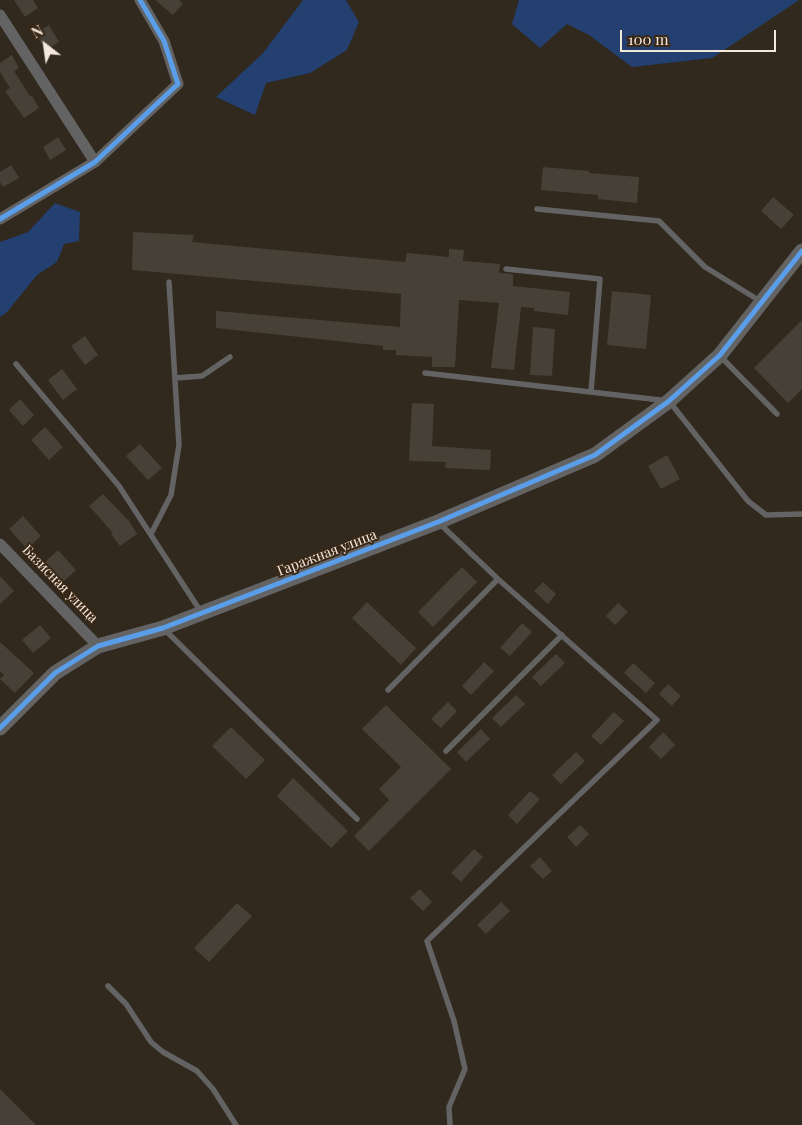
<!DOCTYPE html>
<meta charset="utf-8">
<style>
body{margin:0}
#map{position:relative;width:802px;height:1125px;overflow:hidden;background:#31281e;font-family:"Playfair Display",serif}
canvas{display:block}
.north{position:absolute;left:20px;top:20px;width:50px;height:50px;-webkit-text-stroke:4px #392816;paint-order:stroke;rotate:330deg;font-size:14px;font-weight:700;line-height:20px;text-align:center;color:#f4e8dd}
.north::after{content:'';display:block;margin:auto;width:18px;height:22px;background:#f4e8dd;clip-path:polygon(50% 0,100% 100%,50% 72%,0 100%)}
.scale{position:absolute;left:620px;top:30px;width:156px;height:22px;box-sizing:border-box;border:2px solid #f4e8dd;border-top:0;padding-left:6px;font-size:15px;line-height:18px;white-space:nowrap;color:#f4e8dd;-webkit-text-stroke:4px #392816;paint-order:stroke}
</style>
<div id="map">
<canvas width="802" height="1125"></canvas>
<div class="north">N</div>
<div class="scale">100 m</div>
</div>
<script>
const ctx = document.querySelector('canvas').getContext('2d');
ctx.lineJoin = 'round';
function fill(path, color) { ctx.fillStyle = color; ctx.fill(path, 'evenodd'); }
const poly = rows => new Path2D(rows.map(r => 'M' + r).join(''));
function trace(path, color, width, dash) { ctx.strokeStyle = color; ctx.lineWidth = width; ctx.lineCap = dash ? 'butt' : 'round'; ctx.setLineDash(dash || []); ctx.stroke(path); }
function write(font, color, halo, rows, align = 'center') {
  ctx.font = font + ' "Playfair Display",serif'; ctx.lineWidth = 4; ctx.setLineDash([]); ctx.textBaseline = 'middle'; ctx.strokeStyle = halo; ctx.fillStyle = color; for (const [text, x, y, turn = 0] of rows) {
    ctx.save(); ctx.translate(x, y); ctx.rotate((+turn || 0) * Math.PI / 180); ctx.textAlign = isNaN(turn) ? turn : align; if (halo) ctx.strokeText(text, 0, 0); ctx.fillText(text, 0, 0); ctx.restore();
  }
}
fill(poly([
 [303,0,346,0,359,22,347,50,310,73,266,83,255,115,216,97,263,53],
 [519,0,799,0,712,58,632,67,589,35,567,24,540,48,512,24],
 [55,203,80,212,79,241,64,244,57,262,37,275,7,312,0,317,0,242,28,232]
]), '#234071');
fill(poly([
 [14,0,33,0,38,8,25,17],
 [155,0,179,0,183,4,173,15],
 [49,25,59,42,46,50,35,34],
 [12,55,19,68,14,71,30,96,32,96,39,108,24,118,5,91,10,88,0,72,0,63],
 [58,137,66,150,50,160,43,147],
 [11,165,19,178,3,187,0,182,0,172],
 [543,167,589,171,589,173,639,177,637,203,598,199,598,195,541,190],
 [773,197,794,215,781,229,761,211],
 [133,232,194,235,192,242,405,262,407,253,449,257,449,249,464,250,463,261,500,264,499,273,513,274,513,286,570,292,568,315,534,311,534,308,521,307,514,370,491,368,499,303,459,300,455,367,432,367,432,357,396,355,396,350,383,350,383,346,216,328,216,311,400,327,401,294,132,270],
 [612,291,651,295,646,349,607,345],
 [802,320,802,389,788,403,754,368],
 [533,327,555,329,552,376,530,375],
 [85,336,98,355,85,365,71,346],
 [62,369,77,389,63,400,48,380],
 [20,399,34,415,23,426,9,410],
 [412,403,434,404,432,446,491,450,490,470,445,468,446,462,409,461],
 [45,427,63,447,49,460,31,440],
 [140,444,162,468,148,480,126,456],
 [667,455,680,479,661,489,648,466],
 [103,494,129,521,137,534,120,546,111,534,113,533,89,506],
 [23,516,41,536,27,549,9,529],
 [58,550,76,570,62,583,44,563],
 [462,567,477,582,433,627,418,612],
 [0,576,14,591,0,604],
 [543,582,556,594,548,604,534,591],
 [367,602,416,648,401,665,352,618],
 [618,603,628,612,615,625,606,616],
 [522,623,532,632,510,656,500,648],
 [40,625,51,638,33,653,22,640],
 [0,642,34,673,15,693,0,679,4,675,0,671],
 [556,654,565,663,541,686,532,677],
 [484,662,494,671,471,695,462,686],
 [633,663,655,683,646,693,624,673],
 [668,684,681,696,672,706,659,694],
 [516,695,525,704,501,727,492,718],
 [448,702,457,711,441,728,431,719],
 [386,705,451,769,369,851,354,836,389,800,379,789,401,767,362,729],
 [614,712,624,721,601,745,591,736],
 [231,727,265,760,246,779,212,746],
 [481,729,490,739,466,762,457,752],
 [663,732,675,745,661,759,649,747],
 [576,752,585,761,561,784,552,775],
 [293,778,348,831,331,848,277,796],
 [530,791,540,799,517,824,508,815],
 [580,825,589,834,576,847,567,837],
 [474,849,483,857,461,882,451,873],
 [540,857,552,871,543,879,530,866],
 [420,889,432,902,423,911,410,898],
 [501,902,510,911,486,934,477,925],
 [237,903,252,916,209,962,194,948],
 [0,1089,36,1125,0,1125]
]), '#474037');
trace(poly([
 [537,209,659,221,705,267,760,301],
 [506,269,600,279,591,392],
 [721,357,777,414],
 [16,364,119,486,201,612],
 [425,373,669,401,748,501,766,515,802,514],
 [175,378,202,376,230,357],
 [439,523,498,579,657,720,427,941,454,1021,465,1069,449,1107,450,1125],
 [151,534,171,495,179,445,169,282],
 [165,630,357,819],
 [388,690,498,579],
 [446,751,562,635],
 [108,986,126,1004,151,1042,163,1052,197,1071,213,1089,236,1125]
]), '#636363', 5.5);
trace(poly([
 [0,15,95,162],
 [0,219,95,162,178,84,164,41,140,0],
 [0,544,98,646]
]), '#636363', 11);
trace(poly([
 [0,728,55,673,98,646,163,628,438,522,595,455,669,401,720,355,802,251]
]), '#636363', 15);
trace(poly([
 [0,219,95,162,178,84,164,41,140,0],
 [0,728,55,673,98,646,163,628,438,522,595,455,669,401,720,355,802,251]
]), '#5a9eea', 5);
write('14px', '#f4e8dd', '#392816', [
 ["Гаражная улица",327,553,-21],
 ["Базисная улица",60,584,46]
]);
</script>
